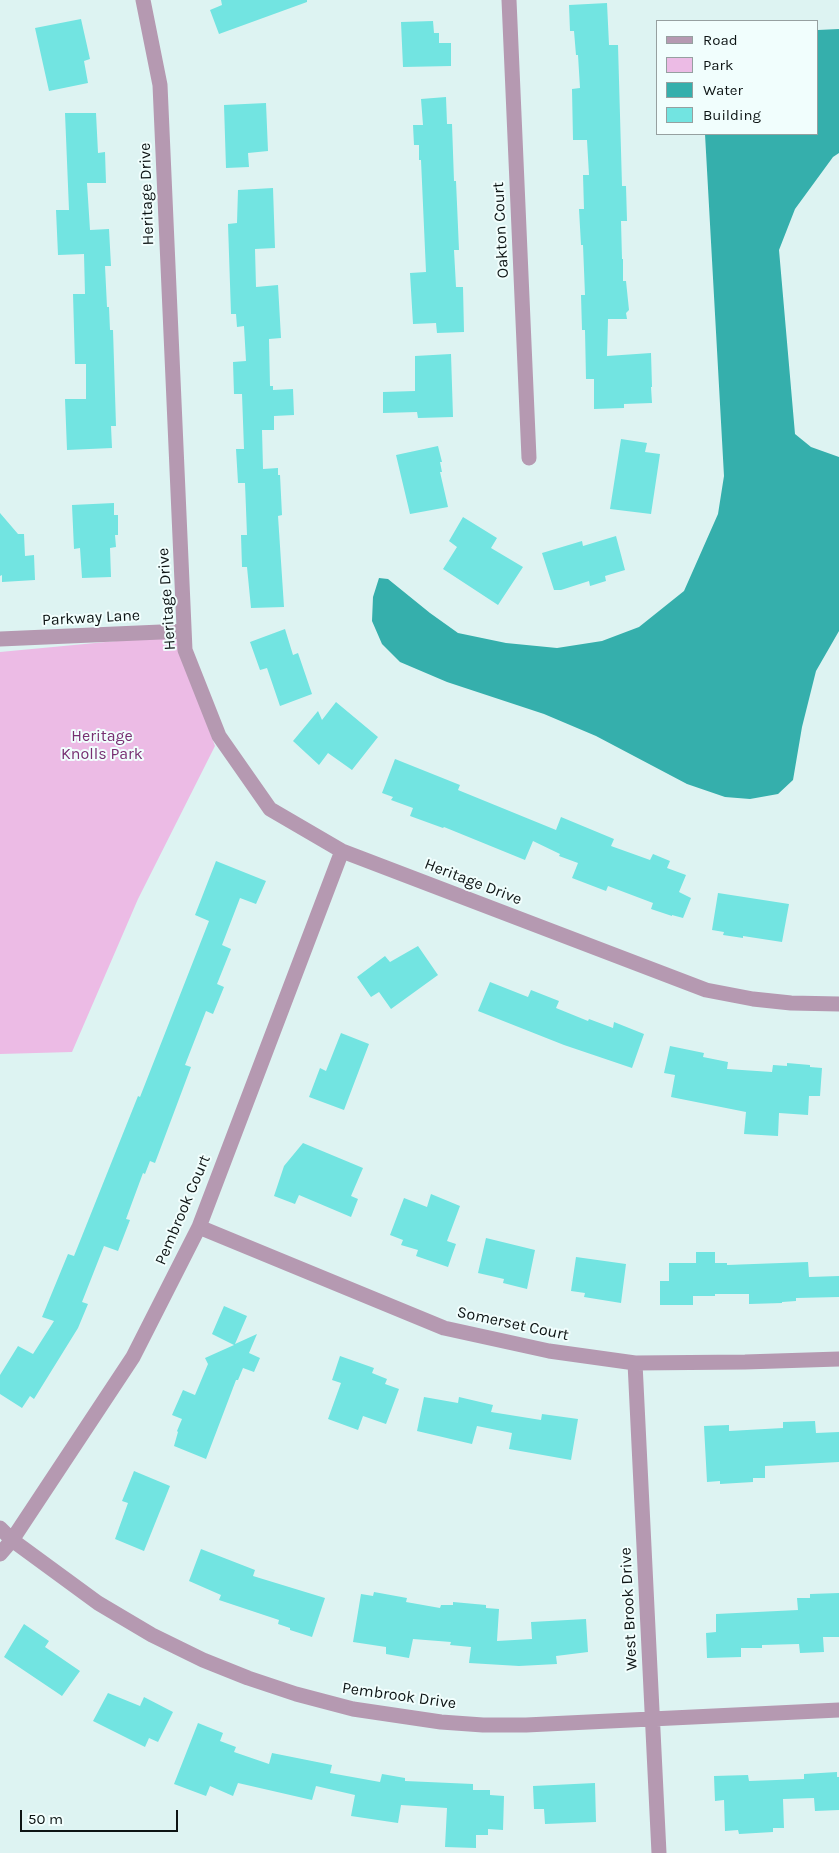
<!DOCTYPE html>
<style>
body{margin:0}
#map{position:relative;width:839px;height:1853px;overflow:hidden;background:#ddf3f2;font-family:Karla,sans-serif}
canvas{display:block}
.legend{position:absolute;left:656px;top:20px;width:162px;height:115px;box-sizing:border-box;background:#f1fefd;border:1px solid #96a0a0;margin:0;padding:6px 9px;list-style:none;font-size:15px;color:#0d1414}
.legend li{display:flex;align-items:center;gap:10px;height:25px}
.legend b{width:25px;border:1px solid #96a0a0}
.scale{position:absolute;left:20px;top:1810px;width:158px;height:22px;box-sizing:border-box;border:2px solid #0d1414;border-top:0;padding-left:6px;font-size:15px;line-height:18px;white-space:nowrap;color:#0d1414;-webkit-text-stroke:4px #f1fefd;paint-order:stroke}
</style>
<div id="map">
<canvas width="839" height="1853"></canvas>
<ul class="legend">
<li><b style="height:6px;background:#b599b1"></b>Road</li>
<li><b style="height:14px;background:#ecbbe5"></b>Park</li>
<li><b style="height:14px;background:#35afac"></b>Water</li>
<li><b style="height:14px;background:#72e4e1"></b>Building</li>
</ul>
<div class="scale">50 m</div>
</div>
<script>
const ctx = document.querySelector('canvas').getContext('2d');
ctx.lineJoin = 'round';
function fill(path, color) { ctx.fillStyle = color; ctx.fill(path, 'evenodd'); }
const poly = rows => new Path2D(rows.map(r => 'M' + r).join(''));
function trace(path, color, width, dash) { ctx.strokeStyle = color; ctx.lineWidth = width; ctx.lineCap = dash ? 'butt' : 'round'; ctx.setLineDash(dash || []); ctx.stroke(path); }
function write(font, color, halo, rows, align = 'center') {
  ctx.font = font + ' Karla,sans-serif'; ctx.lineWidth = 4; ctx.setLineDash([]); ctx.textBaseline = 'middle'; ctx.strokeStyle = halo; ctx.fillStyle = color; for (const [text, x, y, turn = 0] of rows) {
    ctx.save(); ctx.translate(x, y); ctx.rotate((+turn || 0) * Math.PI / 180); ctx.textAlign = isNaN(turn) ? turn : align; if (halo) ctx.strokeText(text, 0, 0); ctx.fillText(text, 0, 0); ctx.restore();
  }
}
fill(poly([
 [180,635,181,654,215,746,138,899,72,1052,0,1054,0,652]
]), '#ecbbe5');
fill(poly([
 [839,29,839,153,833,157,795,209,779,250,795,434,811,447,839,457,839,631,816,671,802,727,793,780,778,794,750,799,725,797,687,784,596,736,544,714,447,682,400,662,382,644,372,621,373,597,379,578,388,579,430,613,458,633,506,643,557,648,602,641,639,627,684,591,718,514,724,476,705,134,818,134,818,30]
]), '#35afac');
fill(poly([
 [221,0,307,0,307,2,219,34,210,10,222,5],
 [607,3,609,45,618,45,622,186,626,186,627,221,621,221,622,259,623,259,623,281,626,281,629,310,626,313,627,319,608,319,607,356,651,353,652,387,651,387,652,403,624,404,624,408,594,409,594,379,586,379,585,330,582,330,581,295,585,295,583,245,581,245,579,209,584,209,583,175,589,175,587,140,573,140,572,89,580,88,578,55,576,55,574,31,570,31,569,5],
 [81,19,90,59,84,61,88,83,49,91,35,28],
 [433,21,434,33,439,33,439,43,451,43,451,66,403,67,401,22],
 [446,97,447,124,452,124,454,181,456,181,459,250,454,250,456,287,463,287,464,332,437,333,436,323,413,324,410,273,426,272,421,160,419,160,419,145,414,145,413,125,423,125,421,99],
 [266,103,268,151,248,153,249,167,226,168,224,105],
 [65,113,96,113,98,153,105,152,106,183,87,183,90,230,109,229,111,266,105,266,107,307,109,307,110,330,113,330,116,426,111,426,112,448,67,450,65,399,86,399,86,364,75,364,73,294,85,294,84,254,58,255,56,210,69,210],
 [273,188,275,248,255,249,256,287,278,285,281,338,269,339,270,386,273,386,273,390,293,389,294,415,274,416,274,430,262,430,263,469,278,468,278,475,280,475,282,515,278,516,284,607,251,608,247,567,242,567,241,535,247,535,245,483,238,483,236,449,244,449,242,394,234,394,233,362,246,361,244,326,237,327,236,314,231,314,228,224,237,223,238,190],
 [451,354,453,417,418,418,417,412,383,413,383,392,415,391,415,356],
 [621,439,647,443,645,452,660,454,651,514,610,509],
 [438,446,442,462,440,462,442,472,440,472,448,507,410,514,396,455],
 [114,503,114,515,118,515,118,535,115,535,116,547,110,548,111,577,82,578,80,548,74,549,72,505],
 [0,513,18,534,24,534,25,556,34,555,35,580,2,582,2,575,0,576],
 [463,517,497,538,491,548,523,567,498,605,443,569,457,547,449,541],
 [616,536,625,570,605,576,606,581,590,586,589,581,561,590,554,590,542,553,582,541,583,546],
 [285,629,293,655,298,653,312,694,280,706,267,668,260,670,250,642],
 [336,702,378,737,352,770,328,753,319,765,293,741,318,711,322,720],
 [395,759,460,785,458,790,556,830,561,817,614,839,611,846,650,860,653,854,670,861,667,868,686,875,679,892,691,898,683,918,672,915,672,916,651,909,653,903,608,886,606,891,572,878,578,863,559,856,560,854,533,841,525,860,444,827,443,828,410,816,413,808,391,800,393,797,382,793],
 [216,861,266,881,256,904,240,898,222,945,231,949,217,984,224,987,213,1014,206,1011,185,1065,191,1067,155,1163,150,1161,145,1174,143,1173,126,1219,130,1220,118,1251,104,1246,82,1302,88,1304,78,1328,34,1399,30,1396,22,1408,0,1394,0,1375,18,1346,33,1354,54,1321,42,1317,68,1254,74,1256,138,1096,140,1097,209,921,195,915],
 [718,893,789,904,782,942,743,936,743,938,723,935,724,932,712,930],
 [418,946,438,975,391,1009,379,992,371,997,357,977,385,956,390,962],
 [490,982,528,997,531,990,559,1001,556,1008,588,1021,589,1019,613,1028,614,1022,644,1034,632,1068,564,1045,478,1011],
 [341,1033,369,1044,344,1110,309,1097,320,1068,326,1071],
 [670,1046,704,1053,703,1057,728,1062,727,1069,772,1072,773,1065,787,1066,787,1063,810,1065,810,1067,822,1068,820,1096,809,1096,808,1115,779,1113,778,1136,744,1134,746,1112,671,1097,675,1075,664,1073],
 [303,1143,363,1168,351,1196,358,1199,351,1217,299,1195,295,1204,274,1196,284,1166],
 [431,1194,460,1206,447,1241,456,1244,448,1267,416,1256,418,1250,401,1245,403,1240,390,1235,404,1198,427,1207],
 [486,1238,535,1250,527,1289,503,1283,504,1279,478,1273],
 [696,1252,715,1252,715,1263,727,1263,727,1265,808,1262,809,1277,839,1276,839,1297,796,1298,796,1301,782,1302,782,1303,749,1304,749,1294,715,1294,715,1296,693,1296,693,1305,660,1305,660,1281,669,1281,669,1263,696,1263],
 [576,1257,626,1264,621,1303,584,1297,585,1293,571,1291],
 [224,1306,247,1316,235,1344,257,1334,249,1353,260,1358,254,1372,243,1368,238,1380,236,1380,206,1459,174,1446,178,1432,177,1431,182,1419,172,1415,183,1390,195,1395,208,1364,205,1358,234,1345,212,1334],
 [340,1356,374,1368,372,1373,387,1379,385,1384,399,1389,386,1424,363,1416,358,1430,328,1419,341,1383,332,1380],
 [424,1397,458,1403,459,1397,493,1405,491,1412,541,1420,542,1414,578,1419,571,1460,509,1449,512,1433,477,1426,472,1444,417,1431],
 [815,1421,816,1433,839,1432,839,1462,765,1466,765,1478,753,1478,753,1482,720,1484,720,1481,707,1482,704,1426,729,1425,729,1431,783,1428,783,1422],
 [134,1471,170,1486,144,1551,115,1539,128,1503,122,1501],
 [201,1549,255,1570,253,1576,325,1598,312,1637,290,1630,290,1628,278,1624,279,1620,219,1600,221,1595,189,1581],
 [374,1592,407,1598,406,1602,440,1608,441,1605,453,1605,453,1602,486,1605,486,1608,499,1609,497,1641,532,1639,531,1622,586,1619,588,1652,556,1656,557,1664,519,1666,469,1663,471,1647,450,1645,451,1642,413,1639,409,1658,386,1654,386,1647,353,1642,361,1594,373,1596],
 [839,1593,839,1637,823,1637,824,1652,800,1653,799,1644,762,1645,762,1648,741,1648,741,1657,707,1658,706,1633,716,1632,716,1614,798,1610,797,1598,810,1598,810,1594],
 [24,1624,49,1641,45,1647,80,1671,62,1696,4,1657],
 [108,1693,140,1706,144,1697,173,1712,158,1742,149,1738,145,1747,93,1721],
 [198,1723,223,1733,220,1741,236,1747,234,1752,269,1764,272,1753,332,1765,330,1773,380,1782,382,1774,405,1778,405,1781,473,1784,473,1790,490,1790,490,1795,504,1796,503,1830,488,1829,488,1835,476,1835,476,1848,445,1847,447,1808,401,1805,398,1823,351,1816,355,1795,316,1786,312,1800,238,1783,233,1796,210,1786,206,1796,174,1784],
 [837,1772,837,1777,839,1777,839,1810,815,1811,814,1798,783,1799,784,1828,773,1828,773,1832,739,1834,738,1830,725,1831,724,1800,715,1801,714,1776,748,1775,749,1781,804,1779,804,1774],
 [595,1783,596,1822,545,1824,544,1809,534,1809,533,1786]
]), '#72e4e1');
trace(poly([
 [143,0,160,85,185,650,219,736,270,809,342,851,706,990,753,999,791,1003,839,1004],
 [509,0,529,458],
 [0,639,184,631],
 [199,1227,444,1328,549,1351,635,1363,745,1362,839,1359],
 [635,1363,659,1853],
 [0,1528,12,1540,98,1603,152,1635,203,1660,248,1678,296,1694,353,1709,441,1722,483,1725,526,1725,839,1710],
 [0,1554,12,1540,133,1357,199,1227,342,851]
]), '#b599b1', 15);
write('16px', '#0d1414', '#f1fefd', [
 ["Heritage Drive",147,194,-92],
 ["Oakton Court",501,230,-93],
 ["Heritage Drive",167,599,-94],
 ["Parkway Lane",91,618,-3],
 ["Heritage Drive",473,882,21],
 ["Pembrook Court",183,1210,-67],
 ["Somerset Court",513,1324,12],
 ["West Brook Drive",629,1609,-93],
 ["Pembrook Drive",399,1696,8]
]);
write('16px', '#772e71', '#f1fefd', [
 ["Heritage",102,736],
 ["Knolls Park",102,754]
]);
</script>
